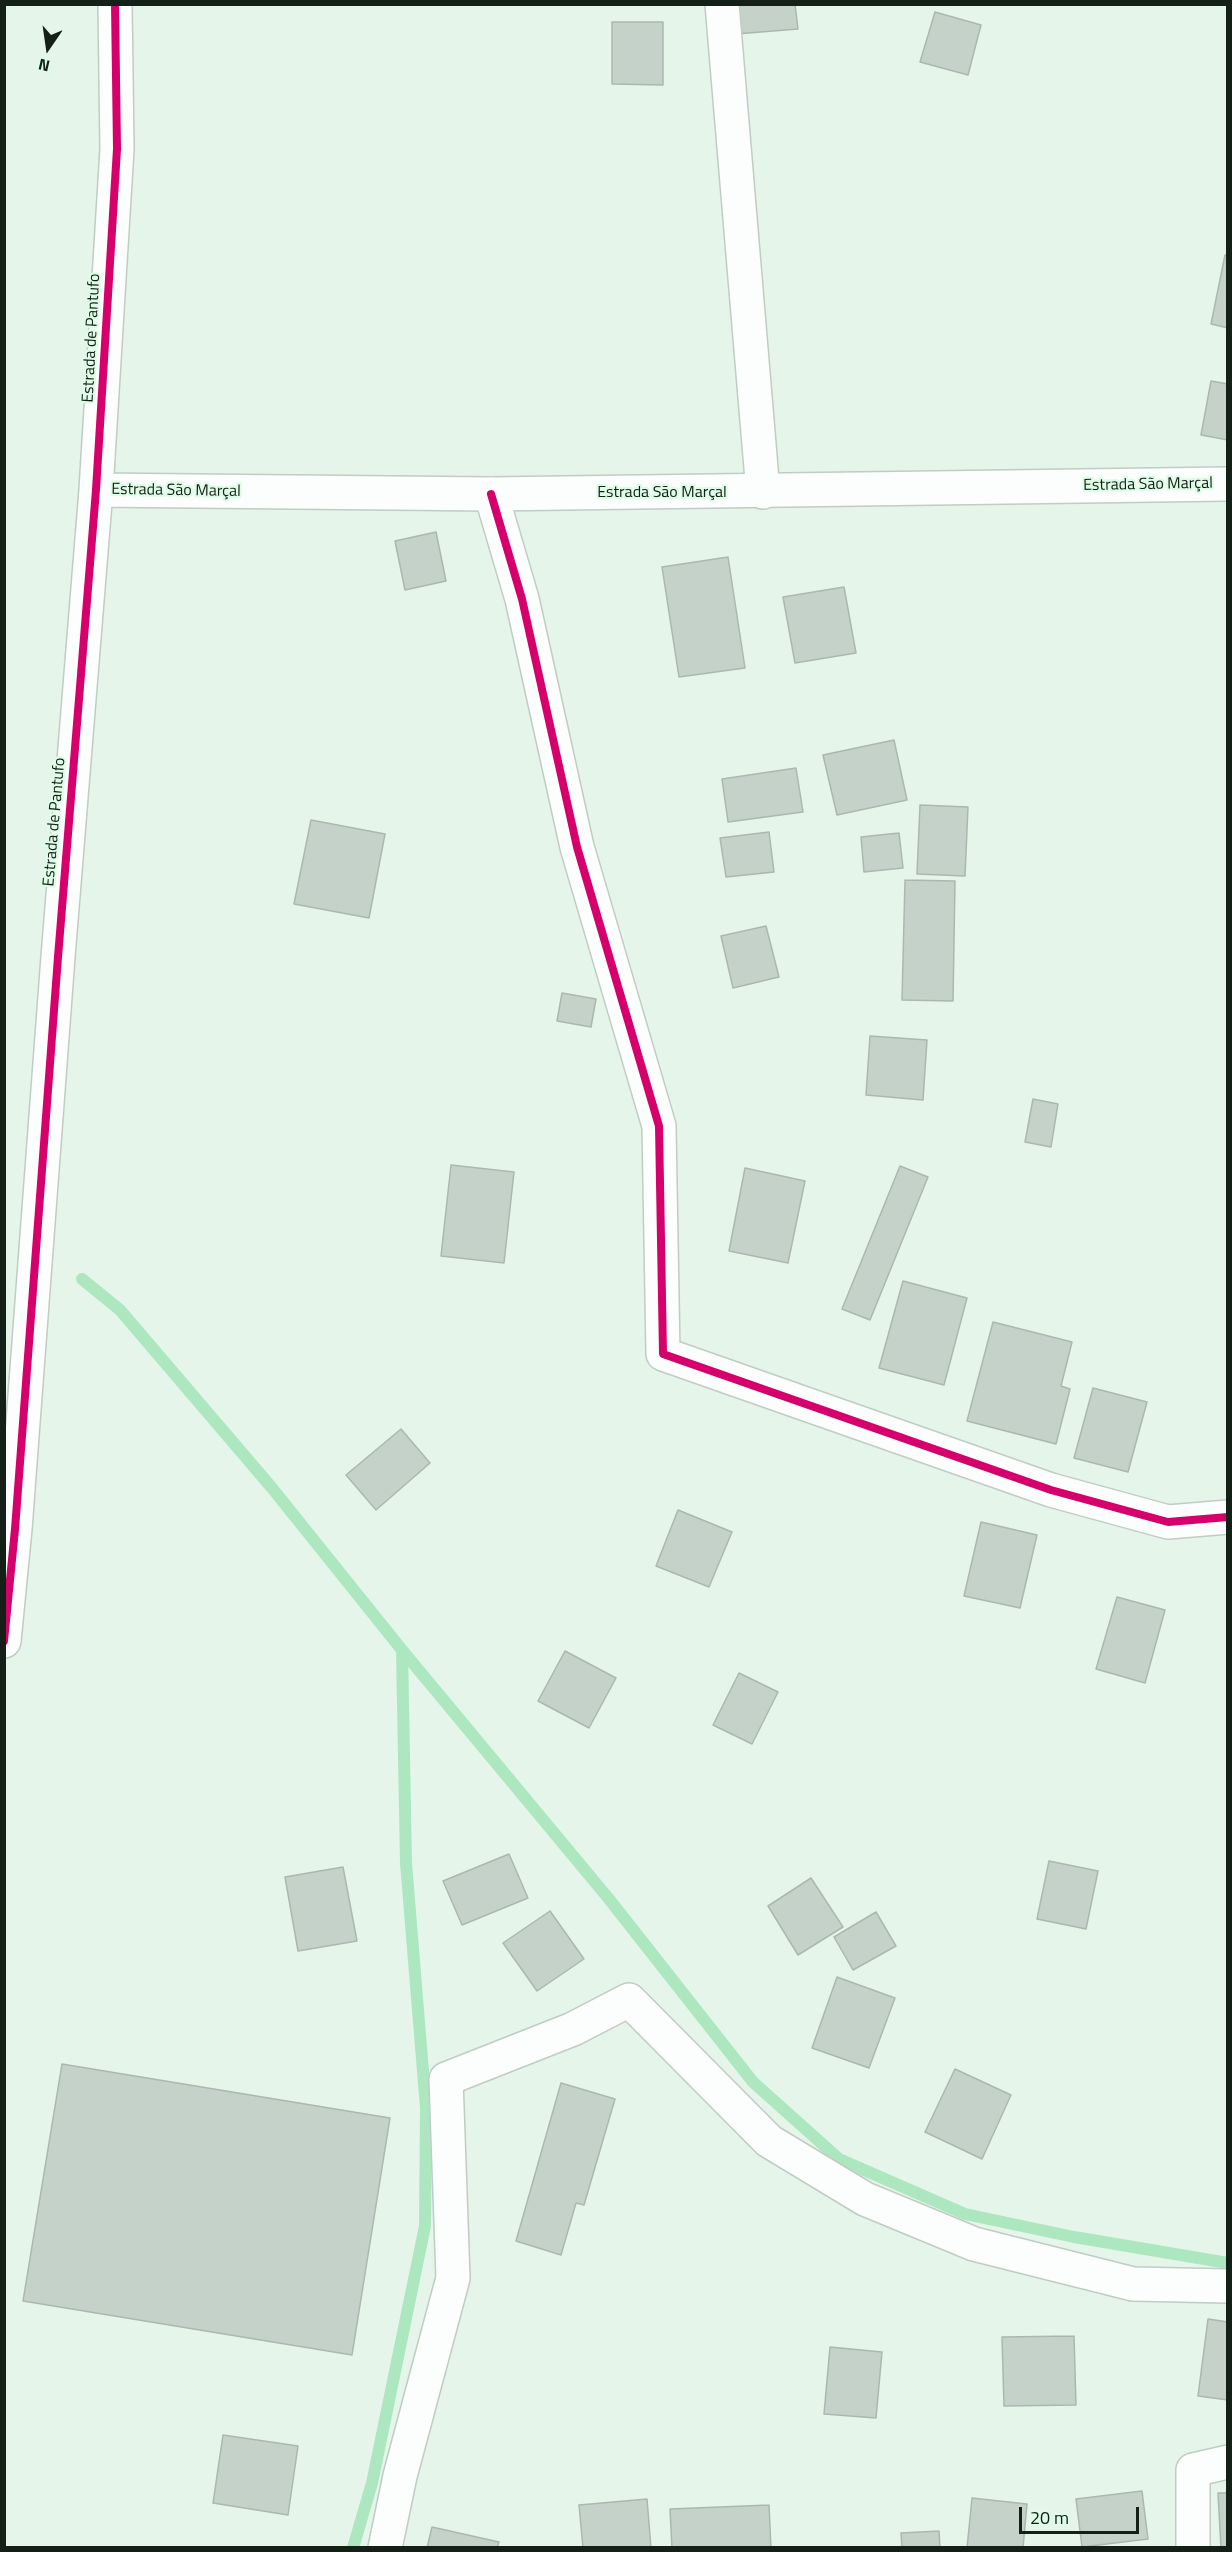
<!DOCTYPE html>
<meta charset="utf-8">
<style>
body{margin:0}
#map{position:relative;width:1232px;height:2552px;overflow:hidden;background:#e5f5ea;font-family:"Titillium Web",sans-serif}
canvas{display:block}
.frame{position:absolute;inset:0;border:6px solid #141f18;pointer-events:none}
.north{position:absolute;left:18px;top:18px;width:60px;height:60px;-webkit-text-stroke:4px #defce6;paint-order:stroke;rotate:193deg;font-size:16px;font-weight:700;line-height:24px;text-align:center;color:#141f18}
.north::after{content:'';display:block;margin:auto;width:21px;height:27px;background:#141f18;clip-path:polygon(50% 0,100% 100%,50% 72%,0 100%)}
.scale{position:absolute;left:1019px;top:2507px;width:120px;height:27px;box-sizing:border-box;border:3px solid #141f18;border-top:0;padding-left:8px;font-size:18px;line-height:21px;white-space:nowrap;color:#141f18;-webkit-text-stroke:4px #defce6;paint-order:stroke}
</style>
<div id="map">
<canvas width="1232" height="2552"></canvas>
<div class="frame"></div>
<div class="north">N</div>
<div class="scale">20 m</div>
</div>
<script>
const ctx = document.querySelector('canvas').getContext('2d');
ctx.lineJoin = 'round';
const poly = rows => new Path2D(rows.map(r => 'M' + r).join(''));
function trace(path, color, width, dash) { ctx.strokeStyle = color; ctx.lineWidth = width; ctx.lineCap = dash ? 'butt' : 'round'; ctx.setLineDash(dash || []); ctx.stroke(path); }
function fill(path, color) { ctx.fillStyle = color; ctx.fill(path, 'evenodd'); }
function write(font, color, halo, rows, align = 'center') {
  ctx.font = font + ' "Titillium Web",sans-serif'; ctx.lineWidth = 4.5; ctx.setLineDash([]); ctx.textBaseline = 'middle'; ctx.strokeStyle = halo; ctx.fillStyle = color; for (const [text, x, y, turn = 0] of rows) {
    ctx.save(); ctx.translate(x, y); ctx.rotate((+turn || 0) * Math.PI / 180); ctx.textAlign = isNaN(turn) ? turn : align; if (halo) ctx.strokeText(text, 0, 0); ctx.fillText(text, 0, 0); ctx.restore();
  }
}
trace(poly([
 [82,1279,120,1310,272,1488,402,1650,609,1899,753,2082,839,2159,965,2214,1074,2237,1228,2263],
 [353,2548,372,2483,425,2226,426,2108,406,1863,402,1650]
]), '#ade7bf', 12);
const building = poly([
 [734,4,795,4,798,29,736,34,734,4],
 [935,12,981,25,968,75,920,62,935,12],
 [612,22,663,22,663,85,612,84,612,22],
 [1225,255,1228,255,1228,328,1211,324,1225,255],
 [1211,381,1228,384,1228,440,1201,435,1211,381],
 [436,532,446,581,405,590,395,541,436,532],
 [728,557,745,668,679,677,662,567,728,557],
 [844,587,856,653,795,663,783,597,844,587],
 [894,740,907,800,837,815,823,755,894,740],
 [796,768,803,812,728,822,722,779,796,768],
 [920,805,968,807,965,876,917,874,920,805],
 [311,820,385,834,369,918,294,904,311,820],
 [769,832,774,872,726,877,720,838,769,832],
 [899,833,903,868,864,872,861,837,899,833],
 [905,880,955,881,953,1001,902,1000,905,880],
 [766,926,779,977,733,988,721,936,766,926],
 [562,993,596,999,591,1027,557,1021,562,993],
 [870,1036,927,1040,923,1100,866,1095,870,1036],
 [1033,1099,1058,1104,1051,1147,1025,1142,1033,1099],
 [451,1165,514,1172,504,1263,441,1256,451,1165],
 [900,1166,928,1177,870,1320,842,1309,900,1166],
 [745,1168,805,1181,788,1263,729,1251,745,1168],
 [903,1281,967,1298,944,1385,879,1368,903,1281],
 [993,1322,1072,1342,1061,1386,1070,1389,1056,1444,967,1421,993,1322],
 [1093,1388,1147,1402,1128,1472,1074,1458,1093,1388],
 [401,1429,430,1463,376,1510,346,1475,401,1429],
 [678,1510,732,1532,709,1587,656,1566,678,1510],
 [981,1522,1037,1535,1020,1608,964,1596,981,1522],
 [1117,1597,1165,1610,1145,1683,1096,1669,1117,1597],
 [565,1651,616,1678,589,1728,538,1701,565,1651],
 [739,1673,778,1692,752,1744,713,1725,739,1673],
 [509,1854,528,1898,462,1925,443,1881,509,1854],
 [1049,1861,1098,1871,1086,1929,1037,1919,1049,1861],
 [343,1867,357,1941,298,1951,285,1877,343,1867],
 [811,1878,843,1927,798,1955,768,1906,811,1878],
 [550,1911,584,1959,537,1991,503,1943,550,1911],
 [876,1912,896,1946,853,1970,834,1937,876,1912],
 [837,1977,895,1998,869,2068,812,2048,837,1977],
 [62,2064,390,2118,352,2355,23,2301,62,2064],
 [955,2069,1011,2095,982,2159,925,2132,955,2069],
 [561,2083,615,2099,584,2205,576,2203,561,2255,516,2241,561,2083],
 [1208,2319,1228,2322,1228,2400,1198,2396,1208,2319],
 [1074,2336,1076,2405,1004,2406,1002,2337,1074,2336],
 [830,2347,882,2352,876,2418,824,2414,830,2347],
 [223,2435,298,2446,288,2515,213,2503,223,2435],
 [1142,2491,1148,2539,1082,2547,1076,2499,1142,2491],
 [1218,2493,1228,2493,1228,2548,1221,2548,1218,2493],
 [972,2498,1027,2504,1023,2548,967,2548,972,2498],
 [647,2499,651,2548,583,2548,579,2505,647,2499],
 [769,2505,771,2548,672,2548,670,2509,769,2505],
 [432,2527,499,2542,497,2548,427,2548,432,2527],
 [939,2531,940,2548,902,2548,901,2533,939,2531]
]);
fill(building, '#c5d2c9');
trace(building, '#abb8af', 1.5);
const street = poly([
 [722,4,763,492],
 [491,494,522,599,577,847,659,1126,663,1354,1051,1490,1168,1522,1228,1517],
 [385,2548,400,2476,453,2278,446,2079,573,2029,629,2000,769,2141,865,2199,974,2244,1133,2284,1228,2286],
 [1193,2548,1193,2470,1228,2462]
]);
const secondary = poly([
 [96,490,491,494,1228,484],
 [4,1641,15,1529,58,957,96,490,117,149,115,4]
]);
trace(street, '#c0ccc4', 36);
trace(secondary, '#c0ccc4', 36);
trace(street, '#fbfefc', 33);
trace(secondary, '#fbfefc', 33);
trace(poly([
 [491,494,522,599,577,847,659,1126,663,1354,1051,1490,1168,1522,1228,1517],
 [4,1641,15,1529,58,957,96,490,117,149,115,4]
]), '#d6006c', 8);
write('16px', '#141f18', '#defce6', [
 ["Estrada de Pantufo",92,338,-87],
 ["Estrada São Marçal",1148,485,-1],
 ["Estrada São Marçal",176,491,1],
 ["Estrada São Marçal",662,493],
 ["Estrada de Pantufo",55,822,-85]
]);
</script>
